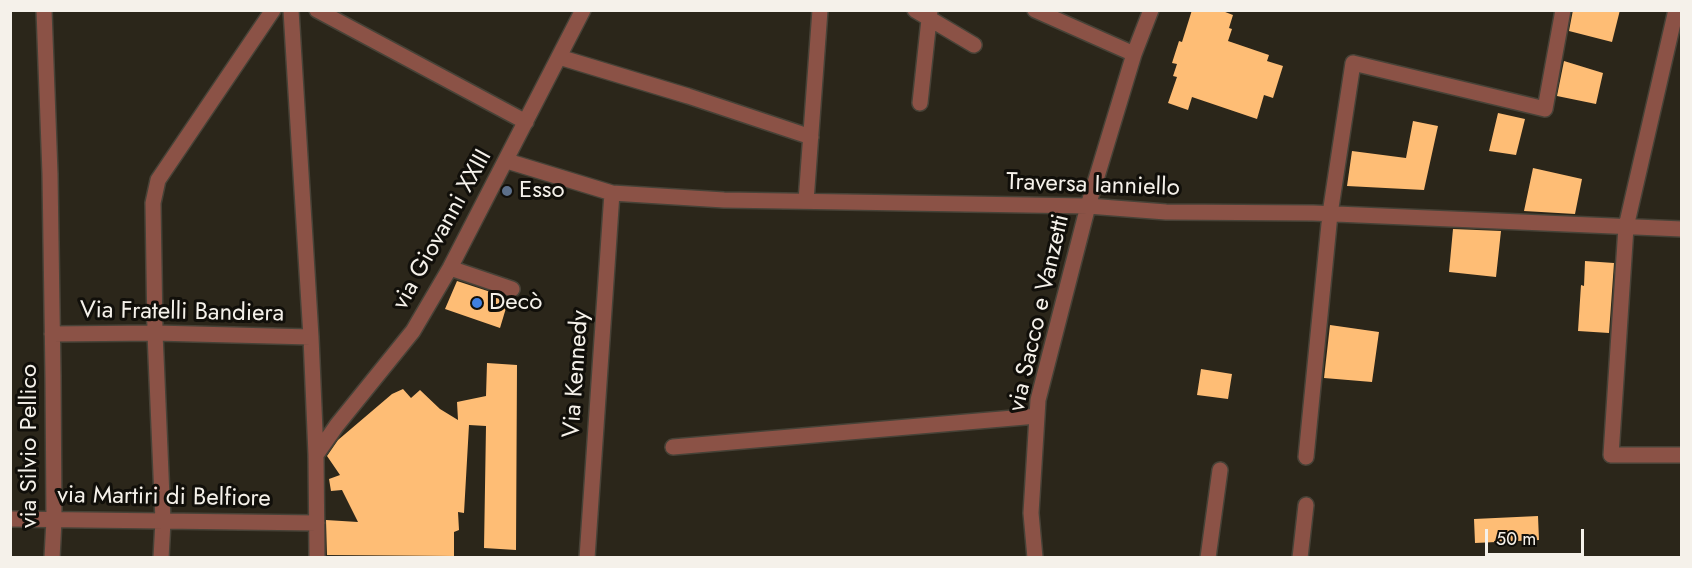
<!DOCTYPE html>
<meta charset="utf-8">
<style>
body{margin:0}
#map{position:relative;width:1692px;height:568px;overflow:hidden;background:#2b261a;font-family:Jost,sans-serif}
canvas{display:block}
.frame{position:absolute;inset:0;border:12px solid #f5f1ea;pointer-events:none}
.scale{position:absolute;left:1485px;top:529px;width:99px;height:27px;box-sizing:border-box;border:3px solid #f5f1ea;border-top:0;padding-left:8px;font-size:18px;line-height:21px;white-space:nowrap;color:#f5f1ea;-webkit-text-stroke:4px #110f0a;paint-order:stroke}
</style>
<div id="map">
<canvas width="1692" height="568"></canvas>
<div class="frame"></div>
<div class="scale">50 m</div>
</div>
<script>
const ctx = document.querySelector('canvas').getContext('2d');
ctx.lineJoin = 'round';
function fill(path, color) { ctx.fillStyle = color; ctx.fill(path, 'evenodd'); }
const poly = rows => new Path2D(rows.map(r => 'M' + r).join(''));
function trace(path, color, width, dash) { ctx.strokeStyle = color; ctx.lineWidth = width; ctx.lineCap = dash ? 'butt' : 'round'; ctx.setLineDash(dash || []); ctx.stroke(path); }
function write(font, color, halo, rows, align = 'center') {
  ctx.font = font + ' Jost,sans-serif'; ctx.lineWidth = 6; ctx.setLineDash([]); ctx.textBaseline = 'middle'; ctx.strokeStyle = halo; ctx.fillStyle = color; for (const [text, x, y, turn = 0] of rows) {
    ctx.save(); ctx.translate(x, y); ctx.rotate((+turn || 0) * Math.PI / 180); ctx.textAlign = isNaN(turn) ? turn : align; if (halo) ctx.strokeText(text, 0, 0); ctx.fillText(text, 0, 0); ctx.restore();
  }
}
fill(poly([
 [1192,10,1220,10,1233,15,1229,28,1232,29,1228,41,1269,55,1267,61,1283,66,1273,98,1264,95,1257,119,1192,97,1188,110,1168,103,1177,77,1173,76,1177,64,1172,63,1179,41,1182,42],
 [1573,10,1620,10,1612,42,1569,31],
 [1564,61,1603,73,1596,104,1557,96],
 [1498,113,1525,119,1516,155,1489,151],
 [1413,121,1438,126,1424,190,1347,186,1352,151,1406,158],
 [1533,168,1582,179,1575,214,1524,211],
 [1453,229,1501,231,1496,277,1449,272],
 [1585,261,1614,263,1609,333,1578,331,1581,285,1584,286],
 [457,281,509,298,500,328,445,309],
 [1330,325,1379,332,1372,382,1324,378],
 [487,363,517,365,516,550,484,548,486,426,469,425,464,513,458,512,459,530,454,532,454,556,327,555,326,520,358,522,342,490,331,491,329,479,340,475,327,456,338,440,392,394,403,389,411,398,420,390,440,409,458,420,457,402,486,396],
 [1201,369,1232,374,1228,399,1197,395],
 [1538,516,1539,540,1475,543,1474,519]
]), '#febd75');
const minor = poly([
 [44,10,50,174,53,376,54,520,52,558],
 [291,10,311,337,316,455,317,558],
 [317,10,526,122],
 [915,10,974,45],
 [1035,10,1134,54],
 [1676,10,1626,227,1611,455,1682,455],
 [559,57,688,96,811,137],
 [920,103,930,10],
 [507,161,612,193,724,200,1088,206,1166,212,1313,213,1682,229],
 [806,201,820,10],
 [450,268,512,289],
 [52,334,155,333,311,337],
 [673,447,1037,416],
 [316,455,337,425,413,331,450,268,583,10],
 [1306,457,1330,214,1353,63,1545,109,1563,10],
 [10,519,317,523],
 [161,558,163,521,155,333,153,203,158,180,273,10],
 [587,558,612,193],
 [1035,558,1031,513,1038,400,1088,206,1134,54,1151,10],
 [1208,558,1220,470],
 [1300,558,1306,505]
]);
trace(minor, '#474237', 18);
trace(minor, '#8b5246', 15);
for (const [x, y, r, color] of [
 [507,191,6,"#5c6f8a"],
 [477,303,6,"#3f7fe0"]
]) { const dot = new Path2D(); dot.arc(x, y, r, 0, 2 * Math.PI); ctx.fillStyle = color; ctx.fill(dot); trace(dot, '#110f0a', 2); }
write('24px', '#f5f1ea', '#110f0a', [
 ["Traversa Ianniello",1093,186,2],
 ["via Giovanni XXIII",443,230,-61],
 ["Via Fratelli Bandiera",182,313,1],
 ["via Sacco e Vanzetti",1040,313,-77],
 ["Via Kennedy",577,374,-86],
 ["via Silvio Pellico",30,446,-90],
 ["via Martiri di Belfiore",164,498,1]
]);
write('24px', '#f5f1ea', '#110f0a', [
 ["Esso",519,191],
 ["Decò",489,303]
], 'left');
</script>
